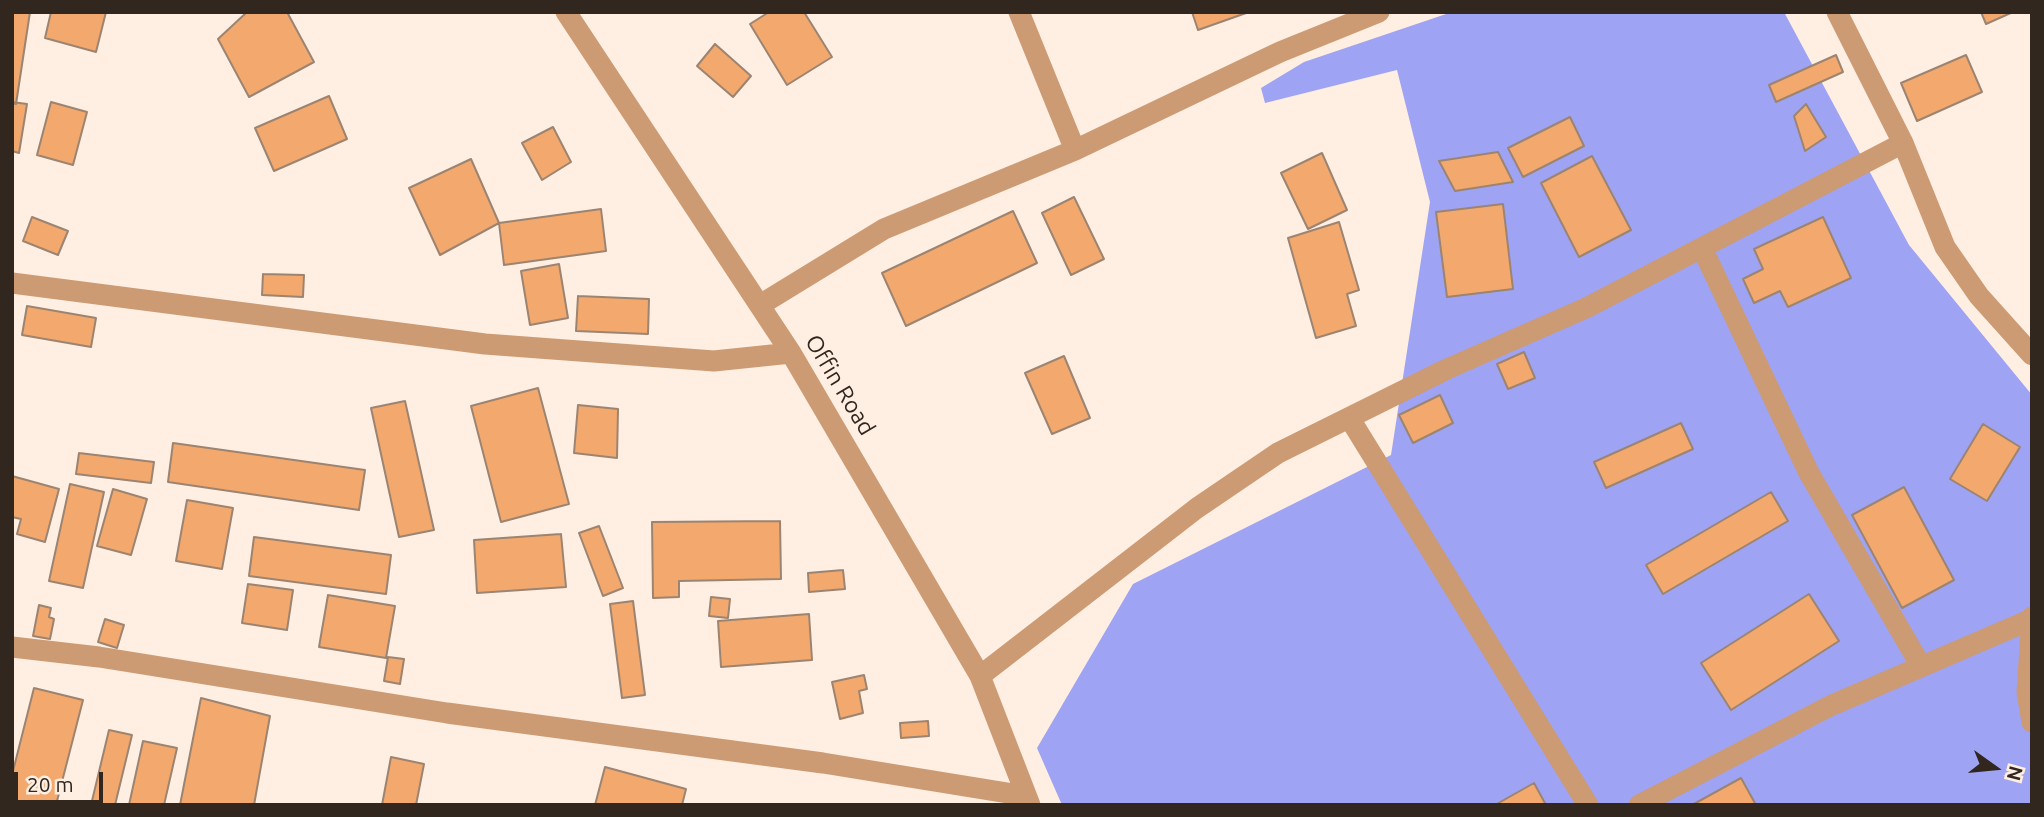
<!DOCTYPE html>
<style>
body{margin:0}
#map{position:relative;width:2044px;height:817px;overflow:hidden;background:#ffeee2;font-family:Ubuntu,sans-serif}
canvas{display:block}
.frame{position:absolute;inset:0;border:14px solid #31271f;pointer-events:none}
.north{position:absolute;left:1960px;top:733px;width:70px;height:70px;-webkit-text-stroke:5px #ffeee2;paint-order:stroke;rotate:105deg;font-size:19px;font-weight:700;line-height:28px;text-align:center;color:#31271f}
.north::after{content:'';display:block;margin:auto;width:24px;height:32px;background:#31271f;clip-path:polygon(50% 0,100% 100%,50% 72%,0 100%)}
.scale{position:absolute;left:14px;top:772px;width:89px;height:32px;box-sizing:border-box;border:4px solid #31271f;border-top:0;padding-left:9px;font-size:21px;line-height:24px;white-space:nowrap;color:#31271f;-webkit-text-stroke:5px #ffeee2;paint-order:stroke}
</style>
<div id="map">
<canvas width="2044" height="817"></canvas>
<div class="frame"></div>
<div class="north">N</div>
<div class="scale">20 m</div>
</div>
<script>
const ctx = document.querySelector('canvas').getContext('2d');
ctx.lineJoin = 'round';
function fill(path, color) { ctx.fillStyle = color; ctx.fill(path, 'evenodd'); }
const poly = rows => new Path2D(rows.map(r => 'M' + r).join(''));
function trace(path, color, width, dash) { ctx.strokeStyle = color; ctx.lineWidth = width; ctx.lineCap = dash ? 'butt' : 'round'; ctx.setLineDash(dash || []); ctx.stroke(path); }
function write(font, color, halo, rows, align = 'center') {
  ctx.font = font + ' Ubuntu,sans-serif'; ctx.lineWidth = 5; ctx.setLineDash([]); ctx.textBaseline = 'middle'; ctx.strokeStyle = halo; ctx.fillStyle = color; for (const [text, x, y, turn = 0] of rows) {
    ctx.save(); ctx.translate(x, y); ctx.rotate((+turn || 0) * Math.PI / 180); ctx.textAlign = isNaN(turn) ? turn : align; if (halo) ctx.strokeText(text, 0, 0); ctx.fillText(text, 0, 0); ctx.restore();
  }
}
fill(poly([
 [1452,12,1784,12,1909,245,2032,395,2032,805,1062,805,1037,748,1133,584,1391,455,1430,202,1397,70,1265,103,1261,88,1304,62]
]), '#9ea3f3');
const building = poly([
 [12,12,30,12,16,104,12,103,12,12],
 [51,12,106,12,96,52,45,38,51,12],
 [247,12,287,12,314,62,249,97,218,39,247,12],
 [769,12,804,12,832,57,787,85,750,24,769,12],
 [1192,12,1249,12,1198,30,1192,12],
 [1981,12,2013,12,1986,24,1981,12],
 [715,44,751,76,733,97,697,66,715,44],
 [1836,55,1843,72,1776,102,1769,85,1836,55],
 [1966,55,1982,92,1917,121,1901,83,1966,55],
 [329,96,347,139,274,171,255,128,329,96],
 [12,102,27,104,19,153,12,151,12,102],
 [51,102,87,112,73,165,37,155,51,102],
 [1806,104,1826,137,1805,151,1794,116,1806,104],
 [1570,117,1584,146,1523,177,1508,148,1570,117],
 [553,127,571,162,542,180,522,143,553,127],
 [1498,152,1513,182,1455,191,1439,161,1498,152],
 [1322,153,1347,210,1308,229,1281,173,1322,153],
 [1592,156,1631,230,1579,257,1541,183,1592,156],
 [471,159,499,223,440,255,409,188,471,159],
 [1074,197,1104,259,1071,275,1042,213,1074,197],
 [1503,204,1513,289,1447,297,1436,212,1503,204],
 [601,209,606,251,504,265,499,223,601,209],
 [1013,211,1037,263,906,326,882,273,1013,211],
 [32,217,68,231,58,255,23,241,32,217],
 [1823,217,1851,278,1788,307,1780,291,1754,303,1743,279,1763,269,1754,249,1823,217],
 [1339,222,1359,290,1347,294,1356,326,1316,338,1288,238,1339,222],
 [559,264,568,318,530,325,521,271,559,264],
 [263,274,304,275,303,297,262,295,263,274],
 [578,296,649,299,648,334,576,331,578,296],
 [27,306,96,318,91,347,22,335,27,306],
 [1524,352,1535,378,1508,389,1497,364,1524,352],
 [1064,356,1090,418,1052,434,1025,373,1064,356],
 [538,388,569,504,501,522,471,406,538,388],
 [1440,395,1453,423,1413,443,1399,415,1440,395],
 [405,401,434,530,399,537,371,408,405,401],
 [578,405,618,409,617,458,574,453,578,405],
 [1681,423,1693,449,1606,488,1594,462,1681,423],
 [1983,424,2020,447,1987,501,1950,479,1983,424],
 [173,443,365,470,359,510,168,482,173,443],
 [79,453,154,462,151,483,76,474,79,453],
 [12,476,59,489,45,542,17,534,21,519,12,517,12,476],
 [70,484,104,492,83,588,49,581,70,484],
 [1904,487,1954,580,1902,608,1852,515,1904,487],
 [113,489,147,499,131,555,97,546,113,489],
 [1771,492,1788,521,1663,594,1646,565,1771,492],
 [187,500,233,508,222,569,176,561,187,500],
 [780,521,781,579,679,581,679,597,653,598,652,522,780,521],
 [599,526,623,588,603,596,579,533,599,526],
 [561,534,566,587,477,593,474,540,561,534],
 [254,537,391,555,386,594,249,576,254,537],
 [843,570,845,589,809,592,808,573,843,570],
 [248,584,293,590,287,630,242,623,248,584],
 [1809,594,1839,641,1731,710,1701,663,1809,594],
 [328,595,395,606,386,658,319,647,328,595],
 [711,597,730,599,728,618,709,616,711,597],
 [633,601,645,695,622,698,610,604,633,601],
 [39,605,51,608,49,617,54,619,50,639,33,636,39,605],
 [809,614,812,660,721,667,718,621,809,614],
 [105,619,124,625,117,648,98,642,105,619],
 [388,657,404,659,400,684,384,681,388,657],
 [864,675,867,689,859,691,863,713,840,719,832,682,864,675],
 [34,688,83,700,56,805,12,805,12,775,34,688],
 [201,698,270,716,254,805,180,805,201,698],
 [928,721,929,736,901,738,900,723,928,721],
 [109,730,132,735,115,805,91,805,109,730],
 [143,741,177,748,164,805,129,805,143,741],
 [391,757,424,764,416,805,382,805,391,757],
 [605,767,686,789,682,805,595,805,605,767],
 [1741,778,1756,805,1692,805,1741,778],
 [1534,783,1546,805,1495,805,1534,783]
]);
fill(building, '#f3a96e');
trace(building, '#9c8471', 2);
trace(poly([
 [566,12,791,353,980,676,1030,805],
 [1019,12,1075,150],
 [1837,12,1903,143,1945,247,1979,296,2032,355],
 [1702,248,1809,473,1921,666],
 [12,283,485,344,714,361,791,353],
 [760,305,884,229,1075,150,1280,52,1379,12],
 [1350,419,1588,805],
 [2032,617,2027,692,2032,722],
 [12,647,99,657,447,713,823,763,1026,796],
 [980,676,1197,508,1278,453,1447,369,1586,308,1903,143],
 [1639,805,1830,706,2032,619]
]), '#cc9b74', 21);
write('23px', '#31271f', '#ffeee2', [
 ["Offin Road",840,385,59]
]);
</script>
